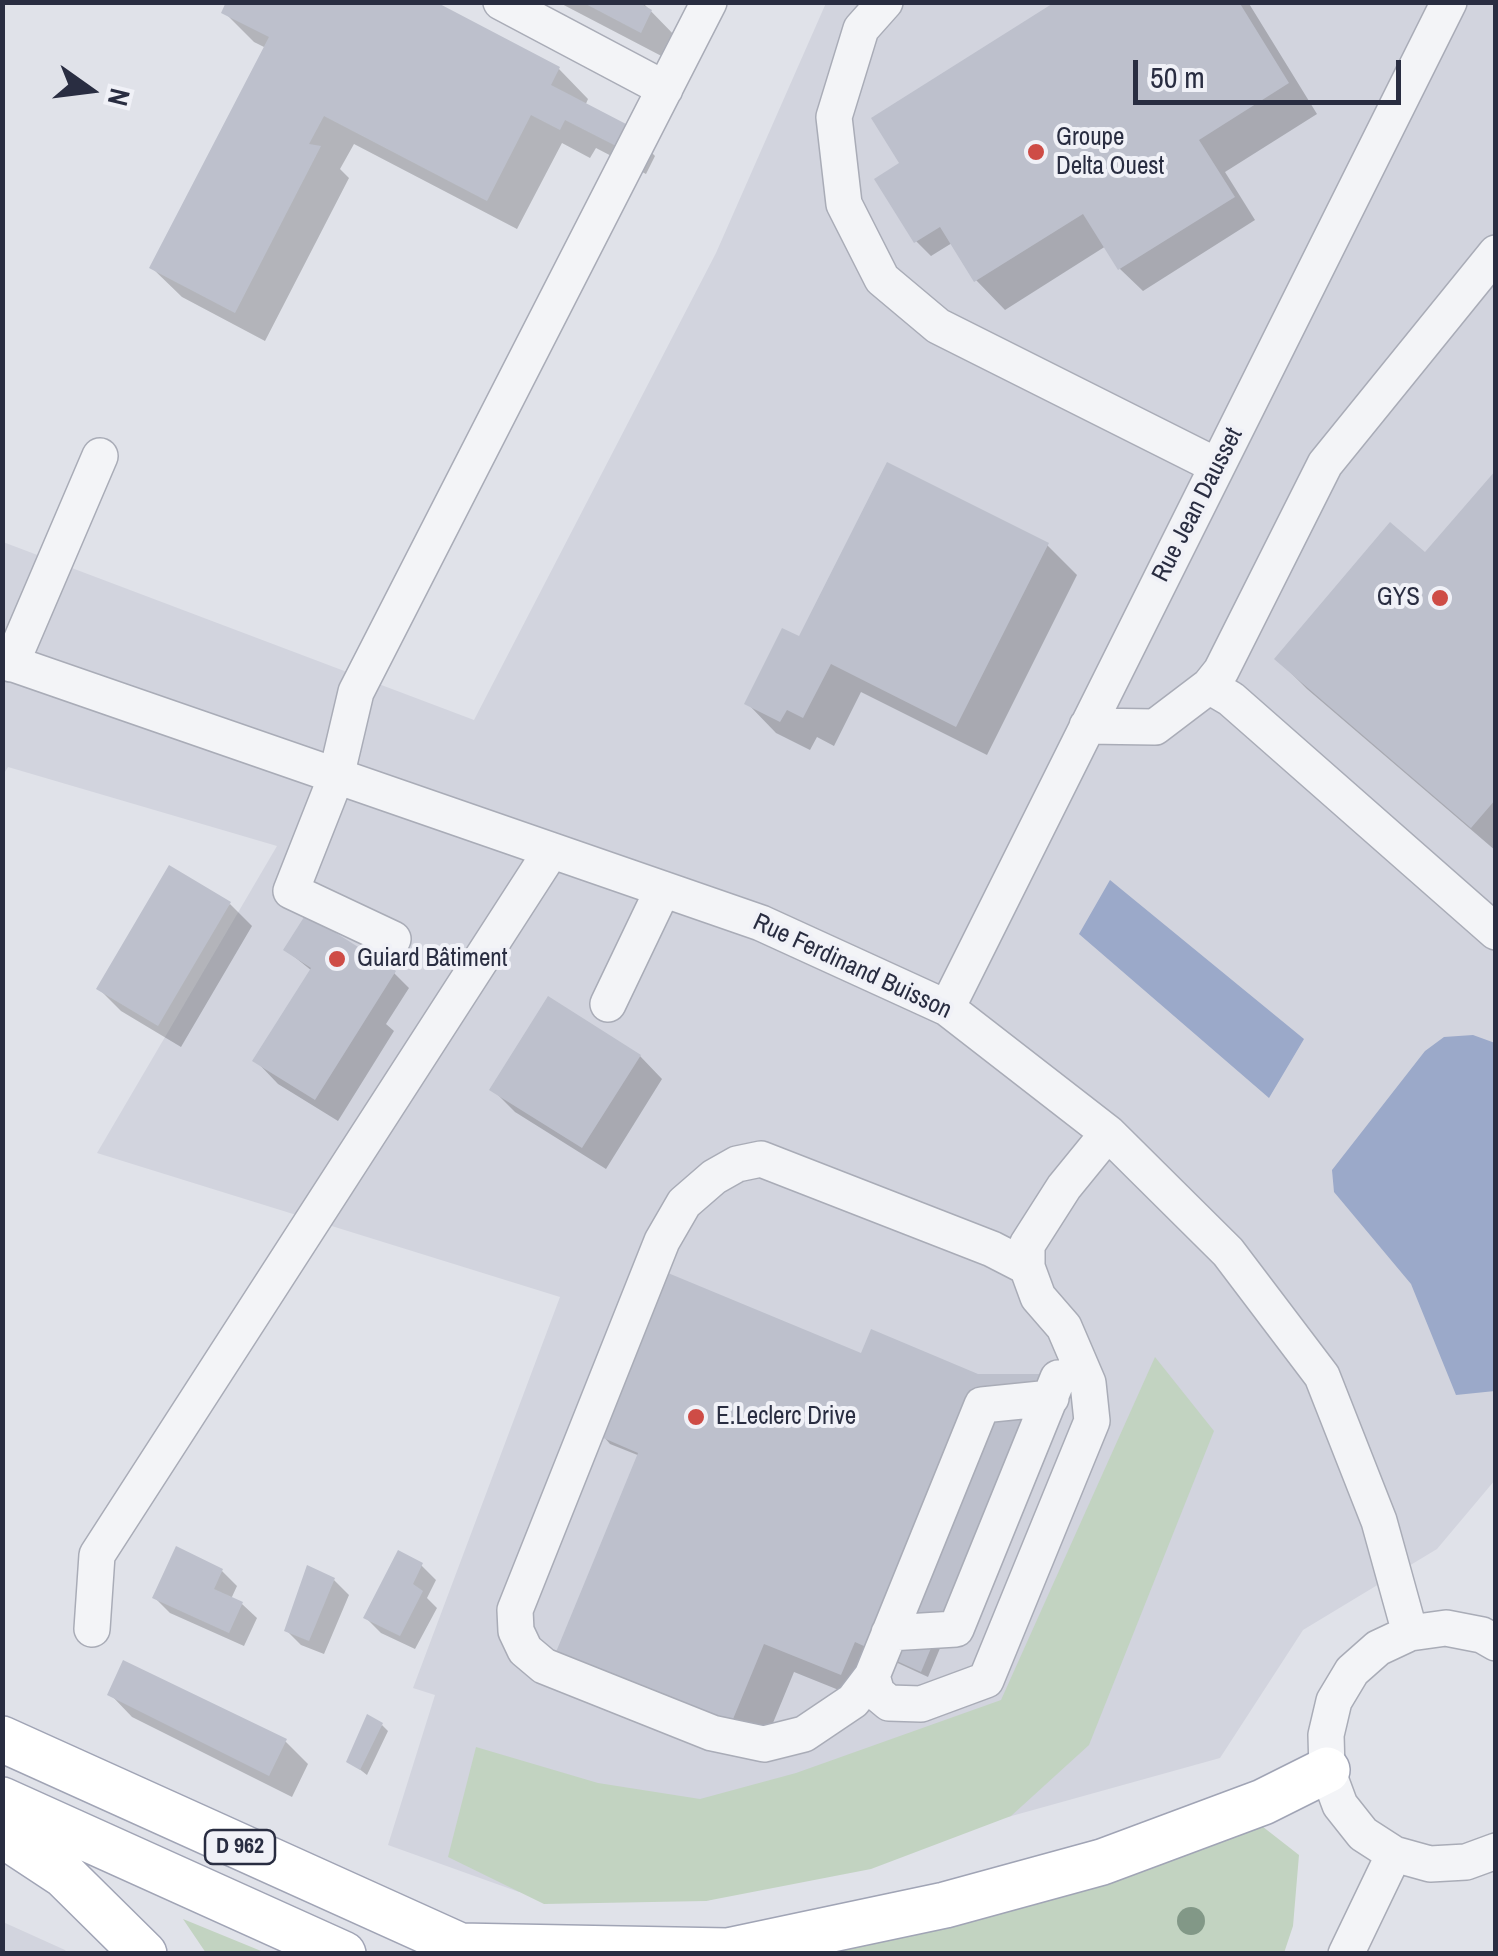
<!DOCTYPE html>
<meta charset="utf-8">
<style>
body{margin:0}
#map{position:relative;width:1498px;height:1956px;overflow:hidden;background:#e0e2e9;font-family:"Archivo Narrow",sans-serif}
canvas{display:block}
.frame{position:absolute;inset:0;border:5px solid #292d41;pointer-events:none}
.north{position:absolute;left:40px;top:40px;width:100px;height:100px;-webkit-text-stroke:8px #f0f1f7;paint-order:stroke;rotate:104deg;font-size:28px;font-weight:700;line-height:40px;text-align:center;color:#292d41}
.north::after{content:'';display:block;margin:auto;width:35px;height:45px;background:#292d41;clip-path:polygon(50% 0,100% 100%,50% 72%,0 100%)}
.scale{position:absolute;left:1133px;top:60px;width:268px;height:45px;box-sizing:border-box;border:5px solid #292d41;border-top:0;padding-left:12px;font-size:30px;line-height:35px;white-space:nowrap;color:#292d41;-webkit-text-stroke:8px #f0f1f7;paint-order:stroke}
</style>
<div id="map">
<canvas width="1498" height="1956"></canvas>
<div class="frame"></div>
<div class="north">N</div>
<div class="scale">50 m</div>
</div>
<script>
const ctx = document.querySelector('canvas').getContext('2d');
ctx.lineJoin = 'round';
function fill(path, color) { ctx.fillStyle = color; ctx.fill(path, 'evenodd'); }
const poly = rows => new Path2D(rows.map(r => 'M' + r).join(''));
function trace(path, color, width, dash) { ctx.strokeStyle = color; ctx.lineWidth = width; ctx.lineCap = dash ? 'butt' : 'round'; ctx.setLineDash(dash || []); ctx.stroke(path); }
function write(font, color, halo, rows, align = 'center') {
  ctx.font = font + ' "Archivo Narrow",sans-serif'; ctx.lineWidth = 8; ctx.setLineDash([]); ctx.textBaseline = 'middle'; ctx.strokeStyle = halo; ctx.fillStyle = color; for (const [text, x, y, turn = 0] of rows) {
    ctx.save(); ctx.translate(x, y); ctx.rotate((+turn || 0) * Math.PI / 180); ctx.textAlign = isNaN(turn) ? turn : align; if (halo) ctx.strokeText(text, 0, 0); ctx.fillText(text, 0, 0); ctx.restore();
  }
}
fill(poly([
 [826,3,1495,3,1495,1480,1437,1549,1303,1630,1220,1758,706,1901,519,1892,388,1845,435,1695,413,1688,560,1297,97,1153,277,846,8,767,3,775,3,542,474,720,716,253],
 [3,1922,65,1950,67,1953,3,1953]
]), '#d2d4de');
fill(poly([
 [1155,1357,1214,1431,1089,1745,1011,1816,871,1869,706,1901,544,1904,448,1857,476,1747,598,1783,700,1799,796,1773,1001,1700],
 [1258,1823,1299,1855,1293,1926,1284,1953,710,1954],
 [183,1919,266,1953,206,1953]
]), '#c2d3c1');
fill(poly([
 [1110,880,1304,1039,1269,1098,1079,934],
 [1473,1035,1495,1043,1495,1391,1456,1395,1411,1284,1334,1192,1332,1170,1425,1051,1444,1037]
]), '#9ba9c9');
fill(poly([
 [558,2,642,2,681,42,671,61],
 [1060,2,1248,2,1317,114,1225,172,1255,220,1143,291,1120,269,1106,246,1005,310,976,280,952,243,931,256,916,241,903,164],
 [224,12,559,69,588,99,585,106,625,126,655,156,646,174,596,148,590,158,562,143,517,229,354,144,340,169,349,178,265,341,182,297,152,268,266,48,254,42],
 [1496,474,1496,851,1307,689,1277,659,1425,555],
 [1047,545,1077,575,987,755,861,692,834,746,817,737,810,750,776,733,747,703,800,639],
 [230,904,252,926,181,1047,121,1011,99,989],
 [286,950,394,973,409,988,386,1024,394,1031,338,1121,278,1084,256,1061,312,971],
 [640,1056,662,1079,606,1169,515,1112,492,1089],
 [863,1356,978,1376,1051,1383,928,1677,889,1659,871,1703,794,1672,761,1752,589,1681,640,1456,610,1444,604,1437],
 [421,1565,436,1580,427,1598,437,1608,415,1649,381,1633,366,1618],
 [222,1571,237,1586,231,1599,242,1604,257,1618,244,1646,170,1613,155,1598],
 [334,1580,349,1595,324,1654,301,1645,286,1630],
 [110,1694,286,1742,308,1764,292,1797,132,1717],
 [382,1725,388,1731,367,1775,349,1761]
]), '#0003');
fill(poly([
 [226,2,436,2,560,67,551,85,626,124,616,146,565,120,560,130,531,115,487,201,324,116,309,144,321,146,235,313,149,268,269,37,221,13],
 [582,2,638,2,652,10,641,33],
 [1055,2,1239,2,1289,83,1199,140,1235,197,1118,270,1083,214,974,282,940,227,914,243,874,179,899,163,871,118],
 [887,462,1049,543,956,727,831,664,803,718,787,710,780,722,744,704,782,628,799,636],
 [1496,470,1496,799,1471,828,1274,659,1390,522,1425,552],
 [169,865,231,902,158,1026,96,989],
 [306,914,396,971,315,1100,252,1061,311,968,283,950],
 [548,996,641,1055,582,1148,489,1090],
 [668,1273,861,1353,871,1329,978,1374,1046,1374,921,1672,855,1642,841,1675,764,1644,731,1724,556,1652,638,1453,601,1437],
 [176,1546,223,1569,214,1589,243,1602,229,1633,152,1598],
 [398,1550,423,1563,413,1584,423,1591,400,1636,363,1618],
 [307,1565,335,1578,309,1641,284,1631],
 [123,1660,287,1739,269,1776,107,1695],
 [367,1714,383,1723,360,1770,346,1762]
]), '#bdc0cc');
const minor = poly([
 [501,2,665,89],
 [885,2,861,29,834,117,844,204,882,279,938,326,1217,466],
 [2,660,761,923,947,1008,1108,1133,1228,1252,1322,1376,1379,1521,1410,1633],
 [11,664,100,456],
 [1209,686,1231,699,1496,932],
 [1087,726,1155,727,1209,686,1221,671,1325,464,1496,253],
 [393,939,291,891,336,777,356,692,709,2],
 [608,1004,663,889],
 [947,1008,1449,2],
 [1027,1267,992,1249,761,1159,737,1164,714,1177,684,1203,662,1241,515,1610,516,1631,525,1650,544,1666,712,1733,764,1744,804,1734,853,1701,872,1676,982,1405,1051,1398],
 [92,1629,97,1555,551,851],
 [889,1633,956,1629,1058,1378],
 [1496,1643,1482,1635,1446,1628,1410,1633,1378,1648,1352,1671,1334,1701,1326,1735,1327,1770,1340,1805,1363,1834,1394,1854,1430,1864,1466,1862,1496,1851],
 [872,1676,877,1693,889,1703,921,1704,986,1680,1092,1421,1088,1383,1064,1327,1038,1297,1027,1267,1027,1245,1064,1187,1108,1133],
 [1346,1954,1394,1854]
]);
const major = poly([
 [2,1739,478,1954],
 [2,1800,343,1954],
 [2,1834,64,1875,144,1954],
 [459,1946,728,1951,945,1905,1102,1862,1263,1802,1327,1770]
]);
trace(minor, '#a9acb7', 38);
trace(major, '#a0a4b5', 48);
trace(minor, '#f3f4f7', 35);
trace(major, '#fff', 45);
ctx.fillStyle = '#829887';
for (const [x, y] of [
 [1191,1921]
]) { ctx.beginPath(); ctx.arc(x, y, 14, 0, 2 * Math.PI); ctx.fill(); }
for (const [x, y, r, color] of [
 [1036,152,10,"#ce4c46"],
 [1440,598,10,"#ce4c46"],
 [337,959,10,"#ce4c46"],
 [696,1417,10,"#ce4c46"]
]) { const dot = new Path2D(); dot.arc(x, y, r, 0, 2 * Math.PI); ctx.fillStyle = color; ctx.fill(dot); trace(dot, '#f0f1f7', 4); }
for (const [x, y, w] of [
 [240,1847,70]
]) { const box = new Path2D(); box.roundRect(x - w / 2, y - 17, w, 34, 8); ctx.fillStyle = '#f0f1f7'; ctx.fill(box); trace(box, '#292d41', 2.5); }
write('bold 22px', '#292d41', null, [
 ["D 962",240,1847]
]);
write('25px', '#292d41', '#f0f1f7', [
 ["Groupe",1056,138],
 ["Delta Ouest",1056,167],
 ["GYS",1420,598,"right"],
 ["Guiard Bâtiment",357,959],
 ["E.Leclerc Drive",716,1417]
], 'left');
write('25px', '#292d41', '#f0f1f7', [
 ["Rue Jean Dausset",1198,505,-63],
 ["Rue Ferdinand Buisson",852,967,25]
]);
</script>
